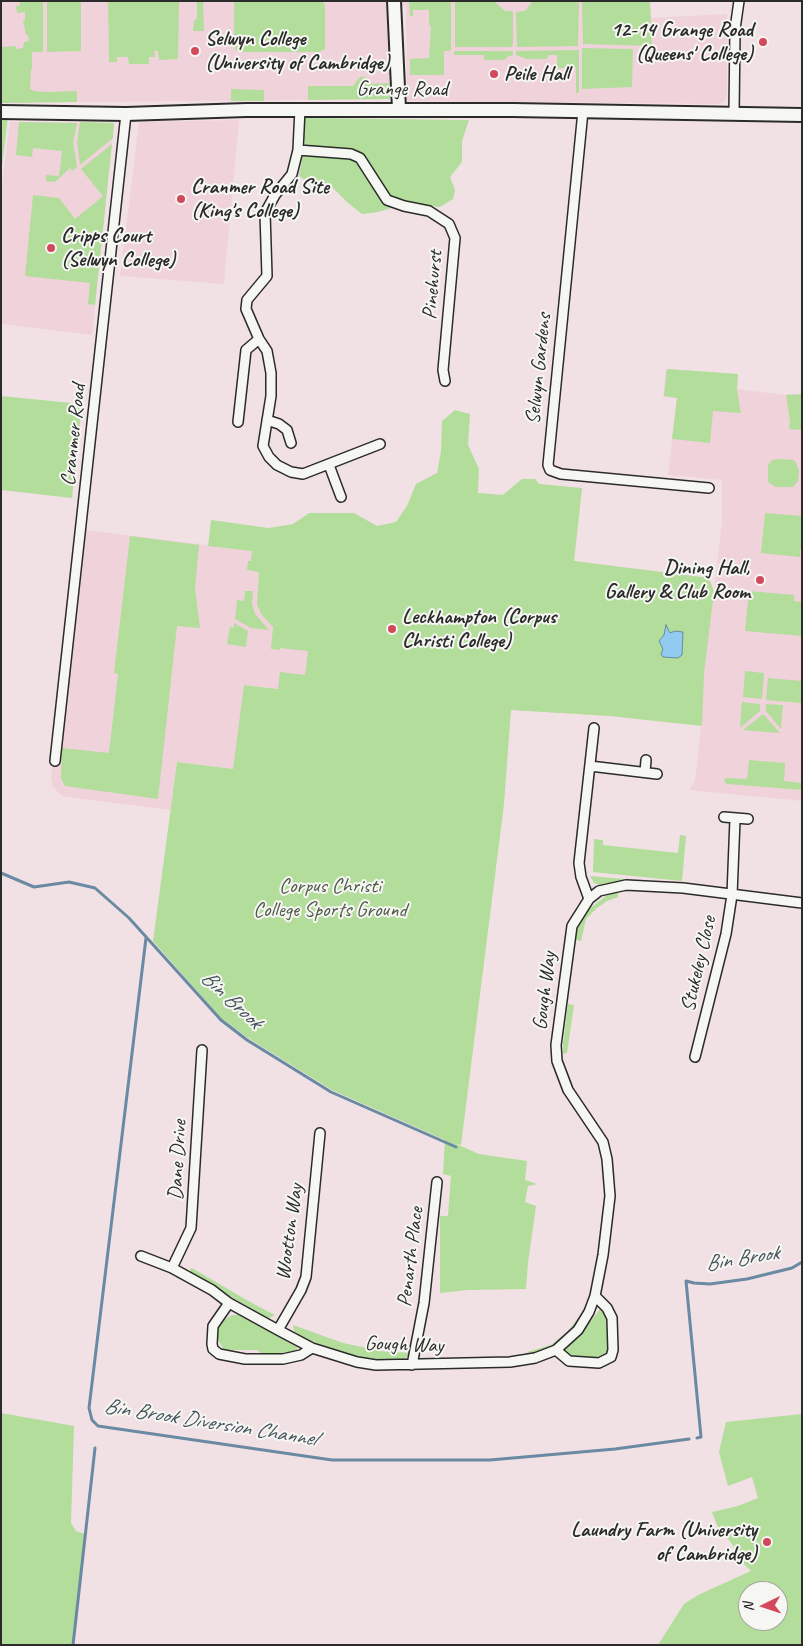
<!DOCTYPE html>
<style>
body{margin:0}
#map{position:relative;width:803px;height:1646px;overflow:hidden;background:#f2e1e4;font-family:Caveat,sans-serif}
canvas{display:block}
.frame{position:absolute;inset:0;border:2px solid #2b2b2b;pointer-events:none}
.north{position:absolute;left:738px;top:1581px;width:50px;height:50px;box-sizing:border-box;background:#f6f6f2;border:1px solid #a5a5a2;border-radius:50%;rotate:266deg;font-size:14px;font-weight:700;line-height:20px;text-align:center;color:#2b2b2b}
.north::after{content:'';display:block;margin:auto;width:18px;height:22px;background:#d1495b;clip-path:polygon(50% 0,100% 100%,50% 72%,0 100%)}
</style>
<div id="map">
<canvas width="803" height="1646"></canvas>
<div class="frame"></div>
<div class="north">N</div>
</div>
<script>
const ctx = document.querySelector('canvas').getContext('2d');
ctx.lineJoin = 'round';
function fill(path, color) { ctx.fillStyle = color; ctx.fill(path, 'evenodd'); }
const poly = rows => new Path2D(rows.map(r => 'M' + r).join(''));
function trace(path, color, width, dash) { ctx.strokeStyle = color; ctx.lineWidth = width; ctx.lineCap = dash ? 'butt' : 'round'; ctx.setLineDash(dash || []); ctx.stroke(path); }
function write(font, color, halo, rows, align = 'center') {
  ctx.font = font + ' Caveat,sans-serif'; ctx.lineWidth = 4; ctx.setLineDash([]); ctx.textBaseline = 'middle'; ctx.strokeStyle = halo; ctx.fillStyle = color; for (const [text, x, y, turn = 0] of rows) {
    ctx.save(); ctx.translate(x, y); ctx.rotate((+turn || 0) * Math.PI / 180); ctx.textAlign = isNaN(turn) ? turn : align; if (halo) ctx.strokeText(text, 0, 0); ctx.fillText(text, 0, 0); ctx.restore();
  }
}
fill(poly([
 [1,1,386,1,390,99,1,103],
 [402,1,650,1,651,18,727,14,727,99,720,104,407,101,406,6,402,6],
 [239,120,224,284,120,276,139,122],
 [10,122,114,123,92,335,1,324,1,191],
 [666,369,738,374,737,389,786,395,802,394,802,801,689,790,695,782,701,725,610,716,511,710,510,717,245,685,233,769,177,762,171,810,74,798,62,796,53,787,51,777,53,761,60,761,86,530,410,570,423,489,503,495,522,479,535,479,539,484,582,488,574,561,709,578,714,591,722,520,722,480,668,475,677,398,663,397]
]), '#f0d3da');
fill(poly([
 [20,1,43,1,43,52,32,52,32,69,31,69,30,89,33,90,33,91,49,92,77,91,77,102,1,103,1,47,16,46,16,49,23,48,24,42,29,41,28,35,26,35,23,20,25,20,25,12,17,13,16,6,20,5],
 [47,1,81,1,81,51,47,52],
 [108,1,179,1,178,59,159,60,158,51,154,51,155,57,149,57,149,64,129,64,128,57,117,57,117,62,109,62],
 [197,1,203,1,204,31,193,31,194,20,197,19],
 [234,1,322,1,325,5,325,49,319,52,239,52,235,49,234,44],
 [409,1,451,1,451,48,450,51,444,51,444,75,410,75,410,59,429,58,431,26,429,25,429,10,413,10,413,16,410,16],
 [455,1,494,1,505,11,511,11,513,12,513,45,512,47,455,47],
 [533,1,579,1,578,46,517,47,516,12,525,11],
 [582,1,650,1,652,46,583,44],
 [582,48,633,49,632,87,582,89],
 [579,50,579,92,576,94,576,68,557,68,557,55,548,55,547,59,527,59,516,55,516,51],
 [454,51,513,51,513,55,507,57,504,60,484,60,484,55,454,55],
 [360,77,366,77,367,84,389,83,390,99,308,100,308,86,353,86],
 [231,89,264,90,264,101,231,101],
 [8,117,1,175,1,118],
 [305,118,469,120,462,141,462,162,450,177,455,190,453,199,440,207,408,203,378,212,362,214,348,203,332,187,309,183,299,176,305,144,302,130],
 [19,122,77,123,73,143,77,167,72,171,70,168,55,182,46,181,46,175,59,176,62,151,33,148,32,157,16,155],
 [80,122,114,123,113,138,80,165,77,142],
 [112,144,95,305,88,304,90,283,25,276,33,195,59,198,75,219,103,196,81,169],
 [667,369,738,374,737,389,741,413,713,411,710,443,672,439,677,398,664,396],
 [802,394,802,430,789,429,790,422,786,395],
 [1,396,82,404,72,498,1,490],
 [455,410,470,414,468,445,479,469,478,493,503,495,522,479,535,479,539,484,582,488,574,561,709,578,714,592,704,673,702,726,610,716,511,710,504,804,461,1145,456,1144,479,1154,527,1161,525,1180,537,1184,528,1186,525,1202,536,1206,528,1263,526,1289,468,1290,440,1293,440,1216,448,1216,451,1176,443,1174,445,1140,332,1090,248,1038,221,1018,153,941,177,762,233,769,244,685,278,689,280,672,305,675,308,651,280,648,280,650,271,649,273,627,262,615,257,605,259,572,247,570,248,561,251,561,252,551,208,546,211,520,269,528,293,524,309,513,354,513,377,526,396,522,407,506,416,484,437,473,441,451,442,421],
 [777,459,794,460,796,463,799,470,798,481,793,487,775,487,768,482,768,465,772,460],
 [765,513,802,516,802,550,800,550,800,557,761,553],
 [130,536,199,545,195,588,200,628,177,626,158,799,65,786,61,778,62,748,109,753,118,674,114,673],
 [245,591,253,591,252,604,255,614,269,630,251,628,235,619,237,600,244,601],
 [749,591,794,595,794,601,802,602,802,636,745,631],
 [234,623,248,631,246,647,227,644,230,627,234,628],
 [745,671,764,673,762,699,743,697],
 [768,678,802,681,802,703,766,700],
 [742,702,760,704,760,711,740,728],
 [766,704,783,705,781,729,766,711],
 [763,714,780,733,743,730],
 [749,760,785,763,784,781,802,783,802,790,727,784,724,781,725,778,747,779],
 [680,835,686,836,682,881,593,872,594,839,603,840,603,845,678,853],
 [590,876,636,880,617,882,602,886,594,883],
 [618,891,618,897,607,901,597,908,586,919,581,941,576,940,577,930,581,919,589,909,606,896],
 [568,1004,574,1005,567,1053,563,1054,563,1044],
 [192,1268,250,1302,275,1315,269,1318,260,1314,191,1273,190,1269],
 [586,1304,589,1305,578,1323,560,1341,550,1348,528,1356,527,1352,551,1345,567,1332,580,1316],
 [600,1309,609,1318,609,1352,594,1358,571,1358,564,1351,582,1333],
 [232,1315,239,1315,297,1347,297,1351,263,1355,257,1350,233,1350,231,1353,224,1350,217,1338,217,1328,221,1322],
 [293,1325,343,1343,381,1351,410,1353,403,1361,359,1358,305,1339,294,1331],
 [1,1413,74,1426,71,1523,76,1531,85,1534,72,1645,1,1645],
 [802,1414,802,1645,658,1645,684,1604,698,1595,751,1571,742,1562,732,1544,717,1525,712,1512,738,1506,758,1498,752,1477,728,1486,719,1452,726,1422],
 [748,1591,778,1591,778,1621,748,1621]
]), '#b2dd9b');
const water = poly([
 [666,625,670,633,675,631,683,632,682,655,678,658,663,657,661,654,663,649,659,641,664,635,666,625]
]);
fill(water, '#93caf2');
trace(water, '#698aa2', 1);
trace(poly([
 [1,873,34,887,69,882,95,888,129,918,221,1020,247,1040,331,1092,456,1147],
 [146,938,89,1408,92,1420,98,1426,332,1460,490,1460,615,1449,689,1439],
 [697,1438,701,1437,686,1281,694,1283,710,1284,747,1279,792,1268,802,1262],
 [73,1645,95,1448]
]), '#698aa2', 3);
const street = poly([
 [300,109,298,150,292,174,275,195,265,213,267,276,247,300,246,309,259,339,267,351,271,373,271,396,263,446,269,457,277,465,291,472,303,474,380,444],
 [583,111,548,465,550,470,561,474,709,488],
 [734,114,735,29,739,1],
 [298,150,351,154,360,158,387,200,404,206,429,211,449,224,455,238,443,370,445,381],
 [267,420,279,424,287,430,291,443],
 [238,422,246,350,259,339],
 [329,465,341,497],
 [55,761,126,114],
 [590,766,657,774],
 [645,772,646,760],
 [724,817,748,819],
 [589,899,581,877,579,863,594,728],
 [695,1057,726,934,732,895,735,819],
 [141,1256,172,1268,212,1290,229,1303,278,1330,312,1348,357,1362,376,1365,510,1362,535,1358,556,1350,578,1330,589,1312,595,1296,603,1255,610,1196,607,1159,603,1142,568,1090,557,1061,556,1045,572,926,589,899,599,891,626,885,683,888,802,903],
 [172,1268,191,1228,202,1050],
 [229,1303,213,1326,212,1344,213,1349,219,1354,245,1359,283,1359,301,1355,312,1348],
 [278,1330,301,1290,306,1277,320,1133],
 [556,1350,569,1361,599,1363,611,1357,613,1350,612,1318,607,1308,595,1296],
 [412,1365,424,1303,437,1182]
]);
const secondary = poly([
 [394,1,399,109],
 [1,112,126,114,246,110,513,110,802,115]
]);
trace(street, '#2b2b2b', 12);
trace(secondary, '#2b2b2b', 16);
trace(street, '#f6f6f2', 9);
trace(secondary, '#f6f6f2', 12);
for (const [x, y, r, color] of [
 [763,42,5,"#d1495b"],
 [195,51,5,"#d1495b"],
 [494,74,5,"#d1495b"],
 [181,199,5,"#d1495b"],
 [51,248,5,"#d1495b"],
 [760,580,5,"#d1495b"],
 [392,629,5,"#d1495b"],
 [767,1542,5,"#d1495b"]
]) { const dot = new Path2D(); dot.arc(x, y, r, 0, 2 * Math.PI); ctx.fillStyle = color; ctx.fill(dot); trace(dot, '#f6f6f2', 2); }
write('bold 21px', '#2b2b2b', '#f6f6f2', [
 ["12-14 Grange Road",753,30,"right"],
 ["(Queens' College)",753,54,"right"],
 ["Selwyn College",205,39],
 ["(University of Cambridge)",205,63],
 ["Peile Hall",504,74],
 ["Cranmer Road Site",191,187],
 ["(King's College)",191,211],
 ["Cripps Court",61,236],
 ["(Selwyn College)",61,260],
 ["Dining Hall,",750,568,"right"],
 ["Gallery & Club Room",750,592,"right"],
 ["Leckhampton (Corpus",402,617],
 ["Christi College)",402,641],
 ["Laundry Farm (University",757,1530,"right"],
 ["of Cambridge)",757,1554,"right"]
], 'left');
write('21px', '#2b2b2b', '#f6f6f2', [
 ["Grange Road",402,89],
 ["Pinehurst",433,285,-85],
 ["Selwyn Gardens",539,369,-84],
 ["Cranmer Road",74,435,-84],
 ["Stukeley Close",699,964,-77],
 ["Gough Way",545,991,-83],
 ["Dane Drive",178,1160,-87],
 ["Wootton Way",290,1232,-82],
 ["Penarth Place",411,1257,-83],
 ["Gough Way",404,1345,2]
]);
write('21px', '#4d5847', '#f6f6f2', [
 ["Corpus Christi",330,886],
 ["College Sports Ground",330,910]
]);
write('italic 22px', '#45535d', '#f6f6f2', [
 ["Bin Brook",231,1000,43],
 ["Bin Brook",742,1259,-9],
 ["Bin Brook Diversion Channel",210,1423,9]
]);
</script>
